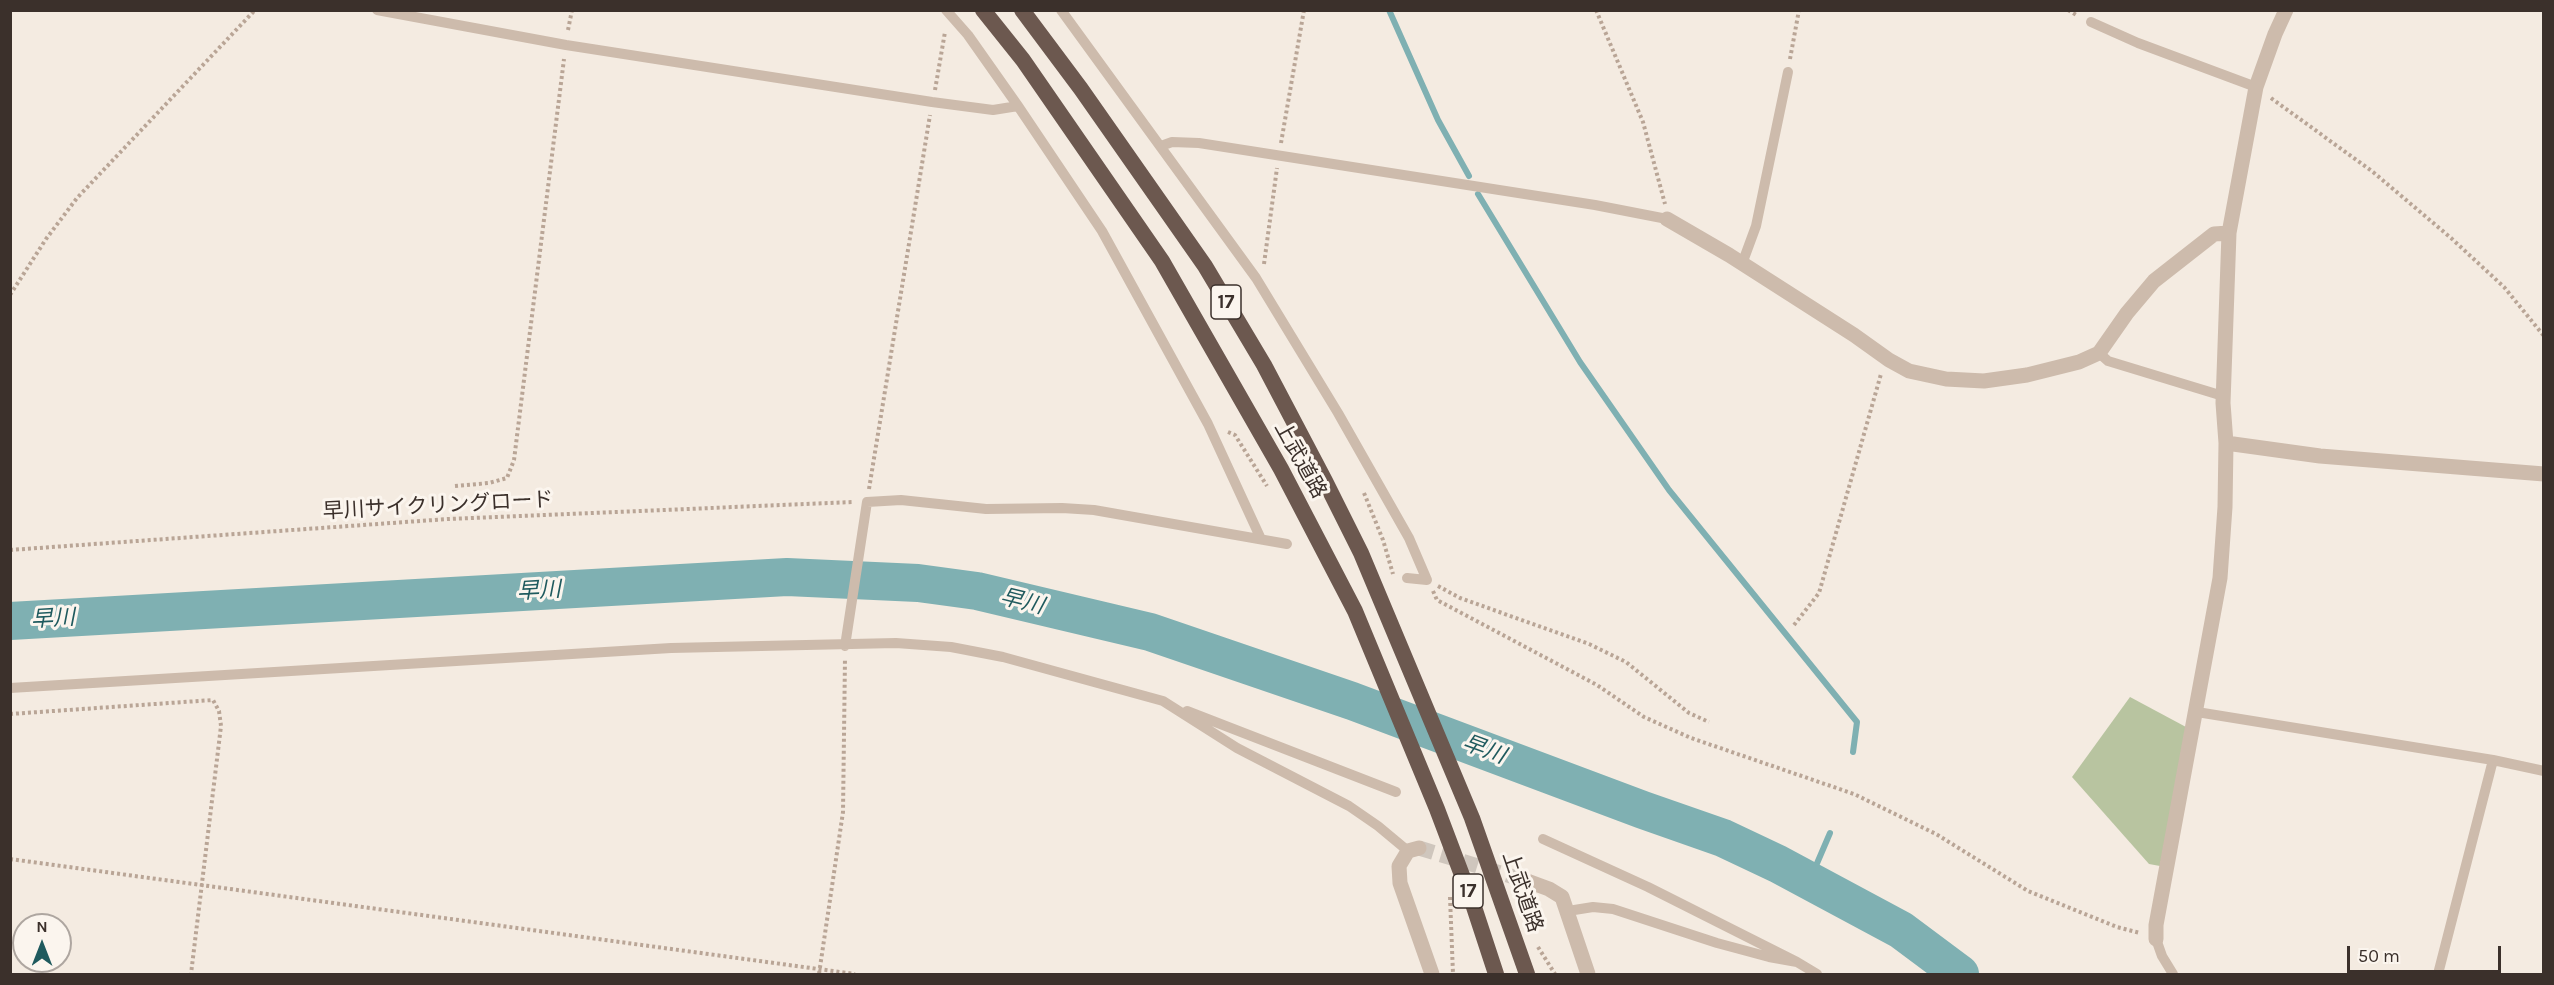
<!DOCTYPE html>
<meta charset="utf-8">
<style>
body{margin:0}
#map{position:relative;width:2554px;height:985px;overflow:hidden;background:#f4ebe1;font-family:Karla,sans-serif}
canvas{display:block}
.frame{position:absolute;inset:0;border:12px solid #3b302b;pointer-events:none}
.north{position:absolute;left:12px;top:913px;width:60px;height:60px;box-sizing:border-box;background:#fbf5ee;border:2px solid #aea6a0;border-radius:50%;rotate:0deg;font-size:16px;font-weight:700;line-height:24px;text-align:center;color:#3b302b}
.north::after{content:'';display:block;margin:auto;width:21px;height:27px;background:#1f5a5e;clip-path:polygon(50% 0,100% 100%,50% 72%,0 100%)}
.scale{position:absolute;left:2347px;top:946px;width:154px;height:27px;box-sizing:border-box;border:3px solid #3b302b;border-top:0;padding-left:8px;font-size:18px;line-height:21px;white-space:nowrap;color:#3b302b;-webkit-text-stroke:4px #fbf5ee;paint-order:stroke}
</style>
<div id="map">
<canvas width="2554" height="985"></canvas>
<div class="frame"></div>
<div class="north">N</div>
<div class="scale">50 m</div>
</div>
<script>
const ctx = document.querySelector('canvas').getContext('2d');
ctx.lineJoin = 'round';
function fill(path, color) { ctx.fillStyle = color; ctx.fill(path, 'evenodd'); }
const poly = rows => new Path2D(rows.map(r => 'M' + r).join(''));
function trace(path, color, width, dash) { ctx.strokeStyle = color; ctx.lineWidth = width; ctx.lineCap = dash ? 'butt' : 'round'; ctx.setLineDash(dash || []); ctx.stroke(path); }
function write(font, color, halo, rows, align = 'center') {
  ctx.font = font + ' Karla,"Noto Sans JP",sans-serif'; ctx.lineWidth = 6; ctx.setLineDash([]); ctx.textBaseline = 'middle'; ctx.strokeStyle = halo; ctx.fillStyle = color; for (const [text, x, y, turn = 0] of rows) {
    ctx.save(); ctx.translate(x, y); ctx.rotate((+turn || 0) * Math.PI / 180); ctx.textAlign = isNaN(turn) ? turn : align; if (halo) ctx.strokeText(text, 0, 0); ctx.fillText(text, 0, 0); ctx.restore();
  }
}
fill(poly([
 [2130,697,2186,727,2160,866,2149,864,2072,777]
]), '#b8c4a0');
trace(poly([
 [1389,10,1438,120,1469,176],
 [1478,194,1580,362,1669,490,1857,722,1853,752],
 [1809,882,1830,833]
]), '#7fb0b2', 6);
trace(poly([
 [10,621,787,577,918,583,977,591,1150,632,1352,701,1643,810,1723,838,1778,864,1901,930,1960,974]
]), '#7fb0b2', 38);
trace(poly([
 [1419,848,1530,882]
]), '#cfc6bd', 15, [15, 8]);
trace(poly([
 [1596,10,1643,122,1665,204],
 [2068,10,2078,16],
 [568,30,572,10],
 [1790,59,1799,10],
 [935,90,945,32],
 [2271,98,2373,172,2451,238,2504,287,2544,336],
 [1281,143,1304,10],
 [1264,264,1277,168],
 [10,295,46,239,77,198,255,10],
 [1228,432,1235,435,1267,486],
 [455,486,489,483,507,478,514,460,564,59],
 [869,489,930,115],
 [1364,493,1383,540,1393,574],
 [10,550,448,519,854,502],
 [1438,586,1460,598,1589,644,1626,662,1689,713,1709,722],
 [1433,591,1437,600,1597,685,1644,717,1691,738,1854,794,1936,834,2028,891,2117,927,2140,933],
 [1794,625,1819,593,1881,374],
 [10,714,213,700,219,711,221,726,191,974],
 [10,859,855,974],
 [1450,897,1453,974],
 [1538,947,1555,974],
 [819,974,843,812,845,658]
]), '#b9a596', 4, [3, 3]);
trace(poly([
 [377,10,566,45,932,102,993,110,1018,106],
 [946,10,968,35,1018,106,1102,231,1208,424,1261,539],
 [1061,10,1256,278,1338,413,1409,538,1427,580],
 [2091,22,2138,43,2256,87],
 [1161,146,1172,142,1199,143,1595,205,1667,219],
 [1742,264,1756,226,1788,72],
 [2099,353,2108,361,2223,396],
 [1407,578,1427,580],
 [845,646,867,502,901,500,986,509,1062,508,1094,510,1287,544],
 [10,688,671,648,896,643,951,647,1003,657,1163,701,1237,748,1349,806,1378,826,1408,851],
 [1187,711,1396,792],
 [2197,712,2493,760,2544,771],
 [1543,839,1648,887,1797,962],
 [1568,911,1593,907,1613,909,1717,943,1769,957,1797,962,1817,974],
 [2156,939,2162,956,2173,974],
 [2438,974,2493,760]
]), '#cdbbac', 10);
trace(poly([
 [1667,219,1729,255,1854,335,1889,360,1909,371,1946,379,1984,381,2027,375,2079,362,2099,353,2127,313,2154,281,2214,234,2229,233],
 [2226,443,2320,456,2544,474],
 [1419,848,1408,851,1399,866,1400,883,1432,974],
 [1530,882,1549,889,1562,897,1588,974],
 [2156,939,2156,925,2220,578,2225,507,2226,443,2223,403,2229,233,2256,87,2275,34,2286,10]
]), '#cdbbac', 15);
trace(poly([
 [983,10,1023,60,1162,261,1281,469,1355,611,1437,809,1474,907,1496,974],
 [1022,10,1081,89,1205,266,1264,365,1325,481,1361,553,1472,818,1527,974]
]), '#6c584f', 16);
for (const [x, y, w] of [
 [1226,302,30],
 [1468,891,30]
]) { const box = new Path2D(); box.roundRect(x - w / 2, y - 17, w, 34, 4.5); ctx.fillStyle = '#fbf5ee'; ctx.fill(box); trace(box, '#3b302b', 1.5); }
write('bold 20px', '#3b302b', null, [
 ["17",1226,302],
 ["17",1468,891]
]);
write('21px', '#3b302b', '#fbf5ee', [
 ["上武道路",1300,460,61],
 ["早川サイクリングロード",438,506,-3],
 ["上武道路",1522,892,71]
]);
write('italic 22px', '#1f5a5e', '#fbf5ee', [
 ["早川",539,591,-3],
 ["早川",1022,602,14],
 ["早川",53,619,-3],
 ["早川",1484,750,20]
]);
</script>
